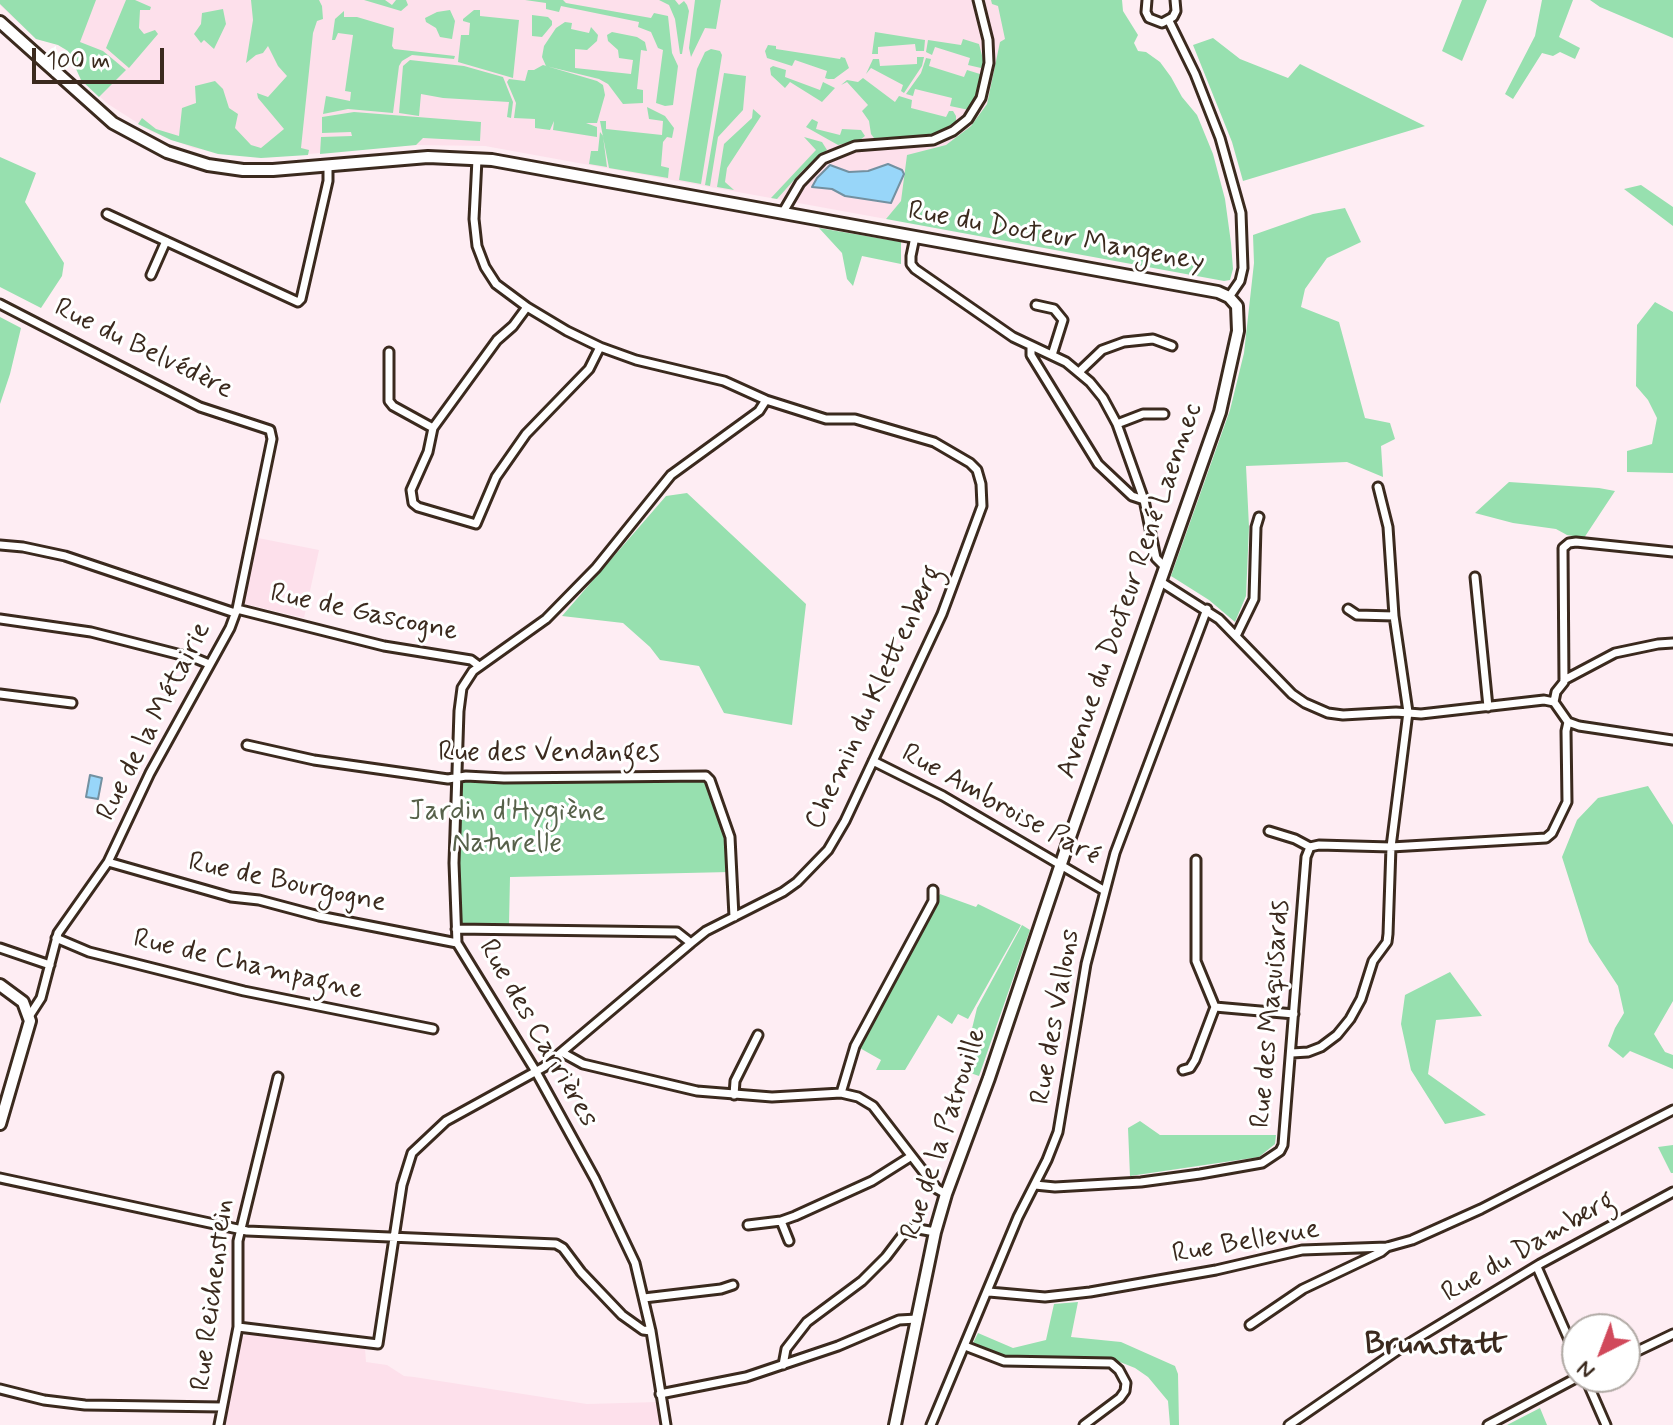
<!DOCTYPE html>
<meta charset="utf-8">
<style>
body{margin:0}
#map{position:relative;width:1673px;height:1425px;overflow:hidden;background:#feedf3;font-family:Mynerve,sans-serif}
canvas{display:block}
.north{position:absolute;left:1561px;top:1313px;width:80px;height:80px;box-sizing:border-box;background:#fff;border:2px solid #b1aaa5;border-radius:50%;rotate:222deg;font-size:22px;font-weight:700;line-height:32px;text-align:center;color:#3b2a1e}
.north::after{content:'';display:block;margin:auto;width:28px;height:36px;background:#d1495b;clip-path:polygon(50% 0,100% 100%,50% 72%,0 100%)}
.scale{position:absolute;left:32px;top:48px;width:132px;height:36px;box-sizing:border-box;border:4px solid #3b2a1e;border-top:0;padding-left:10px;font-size:24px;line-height:28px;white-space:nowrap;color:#3b2a1e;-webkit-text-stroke:6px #fff;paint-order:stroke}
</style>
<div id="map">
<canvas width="1673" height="1425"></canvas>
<div class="north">N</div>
<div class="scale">100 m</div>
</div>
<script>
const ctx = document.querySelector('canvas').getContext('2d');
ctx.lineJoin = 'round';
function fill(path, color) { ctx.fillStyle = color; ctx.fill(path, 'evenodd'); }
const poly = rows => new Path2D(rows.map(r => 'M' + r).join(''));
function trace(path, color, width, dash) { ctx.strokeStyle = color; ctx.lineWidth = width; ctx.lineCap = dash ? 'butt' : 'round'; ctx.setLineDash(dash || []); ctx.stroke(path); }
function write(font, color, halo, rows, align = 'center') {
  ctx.font = font + ' Mynerve,sans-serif'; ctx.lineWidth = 6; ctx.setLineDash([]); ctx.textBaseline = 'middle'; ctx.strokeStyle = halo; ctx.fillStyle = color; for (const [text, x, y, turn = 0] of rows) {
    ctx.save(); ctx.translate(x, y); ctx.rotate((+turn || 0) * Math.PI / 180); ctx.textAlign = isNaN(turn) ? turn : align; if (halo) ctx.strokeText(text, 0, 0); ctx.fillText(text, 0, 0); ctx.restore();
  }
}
fill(poly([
 [0,0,1021,0,1054,81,927,173,886,219,485,146,416,145,261,158,193,148,150,131,108,104,81,80,68,51,58,45,36,39,0,5],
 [253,537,319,550,304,618,241,603],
 [249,1334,365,1348,366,1362,387,1365,404,1376,414,1377,587,1404,658,1402,662,1425,224,1425,240,1338]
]), '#fde0eb');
fill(poly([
 [0,0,96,0,80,42,103,51,126,70,99,97,81,80,68,51,58,45,36,39,0,4],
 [126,0,135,0,151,7,150,10,140,10,139,28,144,34,155,30,158,34,129,68,106,48],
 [251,0,319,0,322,6,323,19,317,21,313,33,301,148,309,150,308,155,261,158,218,154,171,140,138,124,142,118,156,129,179,136,182,108,196,103,195,86,215,81,223,89,229,108,238,114,235,128,251,145,261,148,284,129,258,98,257,93,268,97,287,76,278,66,268,46,263,53,256,55,246,63,253,20],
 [364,0,385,0,392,5,396,0,406,0,408,5,401,11],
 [525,0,563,0,566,3,651,18,654,13,668,16,672,53,678,66,673,105,665,106,656,103,663,50,658,48,651,32,638,27,639,22,561,6,559,12,546,9,546,3],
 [659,0,675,0,679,5,684,1,687,5,689,11,682,54,680,54,675,19,669,5],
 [695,0,721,0,716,29,705,28,691,57,689,48],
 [991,0,1122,0,1123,11,1138,35,1134,43,1138,51,1146,52,1160,62,1171,77,1182,97,1197,115,1213,154,1225,199,1231,243,1233,269,1230,280,1224,281,886,219,901,201,907,155,946,145,971,126,987,104,1000,42,1005,39,998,6,992,4],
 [1462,0,1487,0,1462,61,1442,51],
 [1542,0,1573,0,1559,37,1580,48,1575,59,1560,52,1553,56,1542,53,1513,99,1505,94,1535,36],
 [1590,0,1673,0,1673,38,1600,7],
 [223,9,226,24,214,49,204,40,201,43,194,34,201,24,202,13],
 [450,10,455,21,452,39,440,37,436,28,426,22,425,18,437,12],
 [474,10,480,10,480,16,519,20,513,78,458,62,461,35,469,35,470,23,463,21,463,19],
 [344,11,344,17,357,17,394,28,392,46,394,49,455,56,454,59,412,55,402,61,399,66,393,113,348,109,323,114,326,96,350,101,351,92,345,91,353,35,338,33,335,40,332,40,335,19],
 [532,15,548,17,552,21,552,25,542,37,532,36],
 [565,22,572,23,571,29,589,33,591,27,598,35,597,41,587,50,575,49,575,68,631,74,633,60,619,58,618,50,608,41,607,35,612,32,637,37,645,42,647,51,641,50,637,89,643,90,643,103,623,104,608,84,599,79,546,66,542,57,544,46,556,28],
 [875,32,925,40,924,51,916,51,915,44,878,47,878,54,872,54],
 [1213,38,1240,59,1288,78,1300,64,1425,126,1243,181,1232,142,1193,45],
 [963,39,979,44,984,63,981,68,968,65,970,58,935,47,932,55,926,52,928,40,961,45],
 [768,45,776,46,776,49,840,59,841,57,845,58,849,68,834,79,828,79,825,78,827,71,795,60,792,66,767,58,765,51],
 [711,49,720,51,722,55,701,184,679,180,697,69,705,52],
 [917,57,924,57,922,66,904,93,901,91,903,85,871,68,866,74,873,59,879,59,880,66,917,64],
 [926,58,931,59,929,66,964,77,967,70,980,74,982,77,979,92,969,110,950,106,952,98,915,89,913,96,906,94,921,73],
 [410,60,464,66,503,77,513,102,511,118,507,117,509,102,443,98,421,94,419,116,399,113,403,66],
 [543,65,597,81,603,85,605,95,597,123,586,123,597,127,597,137,553,130,554,121,550,130,535,128,535,119,514,118,516,103,507,82,509,79,525,81,528,70,534,70],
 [773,66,786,70,785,77,820,90,823,82,835,88,822,102,790,82,785,88,771,75,770,68],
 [724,73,746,76,743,110,718,137,710,186,705,185],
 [863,78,895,102,899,96,912,100,911,108,946,117,949,111,953,111,956,116,956,122,942,131,924,137,874,138,871,134,869,121,862,111,868,105,847,82,841,85,847,80,858,82],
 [647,107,665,116,674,128,672,138,667,137,663,142,661,166,669,168,668,178,609,168,600,121,606,121,606,129,662,135,663,121,649,119],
 [753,109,761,116,727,168,725,182,734,190,717,187,724,144,752,118],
 [354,112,481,122,480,141,423,138,416,145,320,154,321,137,352,136,351,132,322,133,322,117],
 [812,119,818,122,816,129,840,135,842,129,861,130,865,136,860,140,838,145,806,127],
 [600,132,603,136,607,167,589,164,591,151,598,151],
 [804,137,822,142,827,150,803,170,777,199,771,198,816,150],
 [0,157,36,173,25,202,64,263,62,276,41,308,0,287],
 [1641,185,1673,207,1673,226,1624,189],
 [1345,208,1361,242,1327,258,1305,289,1301,307,1339,322,1365,418,1390,423,1395,439,1381,446,1383,477,1347,462,1246,466,1249,527,1246,596,1235,622,1209,600,1171,576,1230,410,1244,353,1254,263,1253,235,1313,214],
 [819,228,901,242,901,264,862,256,853,286,847,279,842,253],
 [1655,302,1673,312,1673,473,1627,472,1627,451,1652,444,1657,418,1648,400,1636,386,1637,325],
 [0,317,21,328,10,374,0,404],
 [1509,482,1599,488,1615,491,1584,538,1567,535,1556,529,1513,523,1475,513],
 [687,493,806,604,792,725,724,713,699,666,660,660,650,647,623,623,562,616,666,496],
 [704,779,725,831,731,866,730,872,510,877,509,924,463,925,458,920,456,870,459,795,463,780],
 [1648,786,1673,825,1673,1001,1654,1034,1665,1052,1673,1055,1673,1069,1630,1051,1623,1058,1608,1046,1615,1028,1624,1013,1618,986,1589,942,1562,857,1577,820,1598,798],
 [940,894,976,907,978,904,1021,925,968,1019,958,1014,952,1024,938,1015,905,1070,876,1070,881,1060,858,1047],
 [1022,925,1030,930,979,1076,962,1070,977,1008],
 [1450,972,1482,1016,1436,1020,1428,1074,1486,1115,1445,1124,1411,1070,1401,1024,1405,995],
 [1140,1121,1160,1135,1276,1135,1275,1144,1259,1157,1130,1176,1128,1128],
 [1673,1145,1673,1173,1671,1173,1658,1147],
 [1078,1302,1071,1337,1121,1342,1175,1366,1178,1374,1179,1425,1170,1425,1168,1401,1148,1377,1135,1368,1110,1358,1001,1357,973,1343,978,1333,1013,1348,1046,1340,1054,1304],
 [1540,1408,1547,1425,1507,1425]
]), '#97e0af');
const water = poly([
 [888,164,902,170,904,174,891,203,845,196,832,189,812,187,817,178,830,165,849,172,868,171,888,164],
 [90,775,102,778,98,799,86,797,90,775]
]);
fill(water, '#98d6f9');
trace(water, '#7391a1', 2);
const street = poly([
 [1147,0,1146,12,1149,18,1162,23,1173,17,1176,11,1175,0],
 [1169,21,1195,74,1220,138,1241,213,1243,268,1240,281,1229,297],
 [783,212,800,183,823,159,855,146,933,140,953,131,968,119,981,98,989,63,988,40,978,0],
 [107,214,298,302,301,299,328,181,328,166],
 [915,237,911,256,911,264,915,269,1013,337,1066,362,1090,382,1103,398,1117,424,1144,500,1156,558,1166,568],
 [151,275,166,241],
 [0,304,200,407,270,430,272,439,237,609,230,628,150,773,108,862,58,933,41,998,30,1015],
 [1036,305,1054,309,1063,320,1052,355],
 [527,307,513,326,497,340,433,428,428,452,411,490,413,503,418,507,476,524,496,477,526,434,589,369,600,347],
 [1031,347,1031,355,1098,464,1132,496,1144,500],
 [389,352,389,401,393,406,433,428],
 [1079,372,1102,350,1124,342,1153,339,1172,346],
 [1117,424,1143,414,1164,414],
 [0,545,23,547,65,556,235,613],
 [1475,577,1488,707],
 [1161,582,1219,619,1292,694,1305,703,1328,713,1343,715,1396,712,1421,714,1544,700,1554,702],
 [237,609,384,646,471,660,479,666],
 [1348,609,1357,615,1394,616],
 [0,619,91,632,197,659,209,664],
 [1236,636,1254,599,1256,527,1259,517],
 [1564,680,1615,653,1658,644,1673,643],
 [0,694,72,703],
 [1554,702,1556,692,1564,682,1563,548,1569,543,1576,542,1673,552],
 [1554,702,1568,722,1579,726,1673,740],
 [247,745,314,760,448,779,466,776,504,778,706,776,710,780,730,837,734,917],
 [873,761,943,796,1105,891],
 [1269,831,1295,839,1310,847],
 [1196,860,1196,961,1215,1007,1294,1014],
 [108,862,231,897,259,900,319,916,457,943],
 [456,929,677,932,691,943],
 [56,938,89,952,244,991,433,1029],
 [0,948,50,965],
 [563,1053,583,1064,697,1091,772,1097,841,1093,858,1097,873,1106,937,1189,946,1194],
 [1292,1053,1308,1052,1321,1047,1337,1035,1350,1019,1361,999,1373,961,1387,942,1388,934,1391,847,1546,838,1552,833,1567,802,1566,731,1568,722],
 [1183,1070,1190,1068,1195,1060,1215,1007],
 [841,1093,855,1046,933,901,933,890],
 [734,1095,735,1081,758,1035],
 [0,1178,247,1231,556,1244,563,1248,581,1272,622,1315,643,1330,651,1331],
 [1035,1185,1055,1187,1141,1182,1200,1174,1262,1163,1280,1151,1283,1145,1306,857,1310,847,1319,845,1391,847,1408,712,1394,616,1388,527,1378,487],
 [781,1221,789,1241],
 [748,1225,781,1221,795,1216,872,1181,910,1157],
 [1537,1267,1577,1358],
 [989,1292,1045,1297,1090,1292,1216,1270,1302,1250,1387,1247,1412,1240,1481,1209,1673,1110],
 [644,1298,721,1289,733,1285],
 [1250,1325,1303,1289,1381,1252,1387,1247],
 [238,1327,378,1344,402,1185,412,1153,446,1121,544,1067,691,943,706,931,783,892,797,882,828,850,845,821,942,614,982,506,981,484,977,470,970,463,934,442,855,419,826,419,766,400,724,381,636,360,600,347,567,331,527,307,496,284,485,267,477,246,474,219,477,159],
 [965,1346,1004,1361,1111,1363,1119,1370,1126,1383,1125,1391,1120,1398,1084,1425],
 [1625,1357,1673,1334],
 [783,1365,786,1349,807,1322,862,1281,886,1257,902,1236,913,1228,935,1232],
 [1585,1377,1606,1425],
 [0,1389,44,1400,85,1405,222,1407],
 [660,1394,746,1377,838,1346,899,1320,917,1319],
 [219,1425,238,1327,238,1241,278,1077],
 [666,1425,651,1331,635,1263,595,1179,535,1070,457,943,454,863,459,711,462,688,473,671,546,619,596,568,671,475,759,411,766,400],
 [931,1425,1018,1217,1047,1160,1058,1132,1086,964,1115,853,1207,609],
 [1289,1425,1398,1350,1540,1264,1673,1192],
 [1488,1425,1578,1377]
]);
const secondary = poly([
 [0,22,113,123,167,152,208,165,243,170,273,170,428,157,492,160,1218,292,1229,297,1237,306,1238,331,1220,412,1071,834,989,1078,946,1194,935,1232,895,1425],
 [0,985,23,1002,30,1021,0,1124]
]);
trace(street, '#3b2a1e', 13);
trace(secondary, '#3b2a1e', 16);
trace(street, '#fff', 7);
trace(secondary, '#fff', 10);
write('28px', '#3b2a1e', '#fff', [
 ["Rue du Docteur Mangeney",1056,238,10],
 ["Rue du Belvédère",143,350,26],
 ["Avenue du Docteur René Laennec",1131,591,-71],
 ["Rue de Gascogne",364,614,12],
 ["Chemin du Klettenberg",875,698,-65],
 ["Rue de la Métairie",155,722,-63],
 ["Rue des Vendanges",549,754],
 ["Rue Ambroise Paré",1000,806,29],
 ["Rue de Bourgogne",287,884,12],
 ["Rue de Champagne",248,966,13],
 ["Rue des Maquisards",1272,1014,-85],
 ["Rue des Vallons",1057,1017,-80],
 ["Rue des Carrières",537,1034,60],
 ["Rue de la Patrouille",945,1134,-72],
 ["Rue Bellevue",1246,1243,-10],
 ["Rue du Damberg",1529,1248,-30],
 ["Rue Reichenstein",214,1295,-83]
]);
write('28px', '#57614a', '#fff', [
 ["Jardin d'Hygiène",507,813],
 ["Naturelle",507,845]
]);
write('bold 32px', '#3b2a1e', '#fff', [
 ["Brunstatt",1436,1346]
]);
</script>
